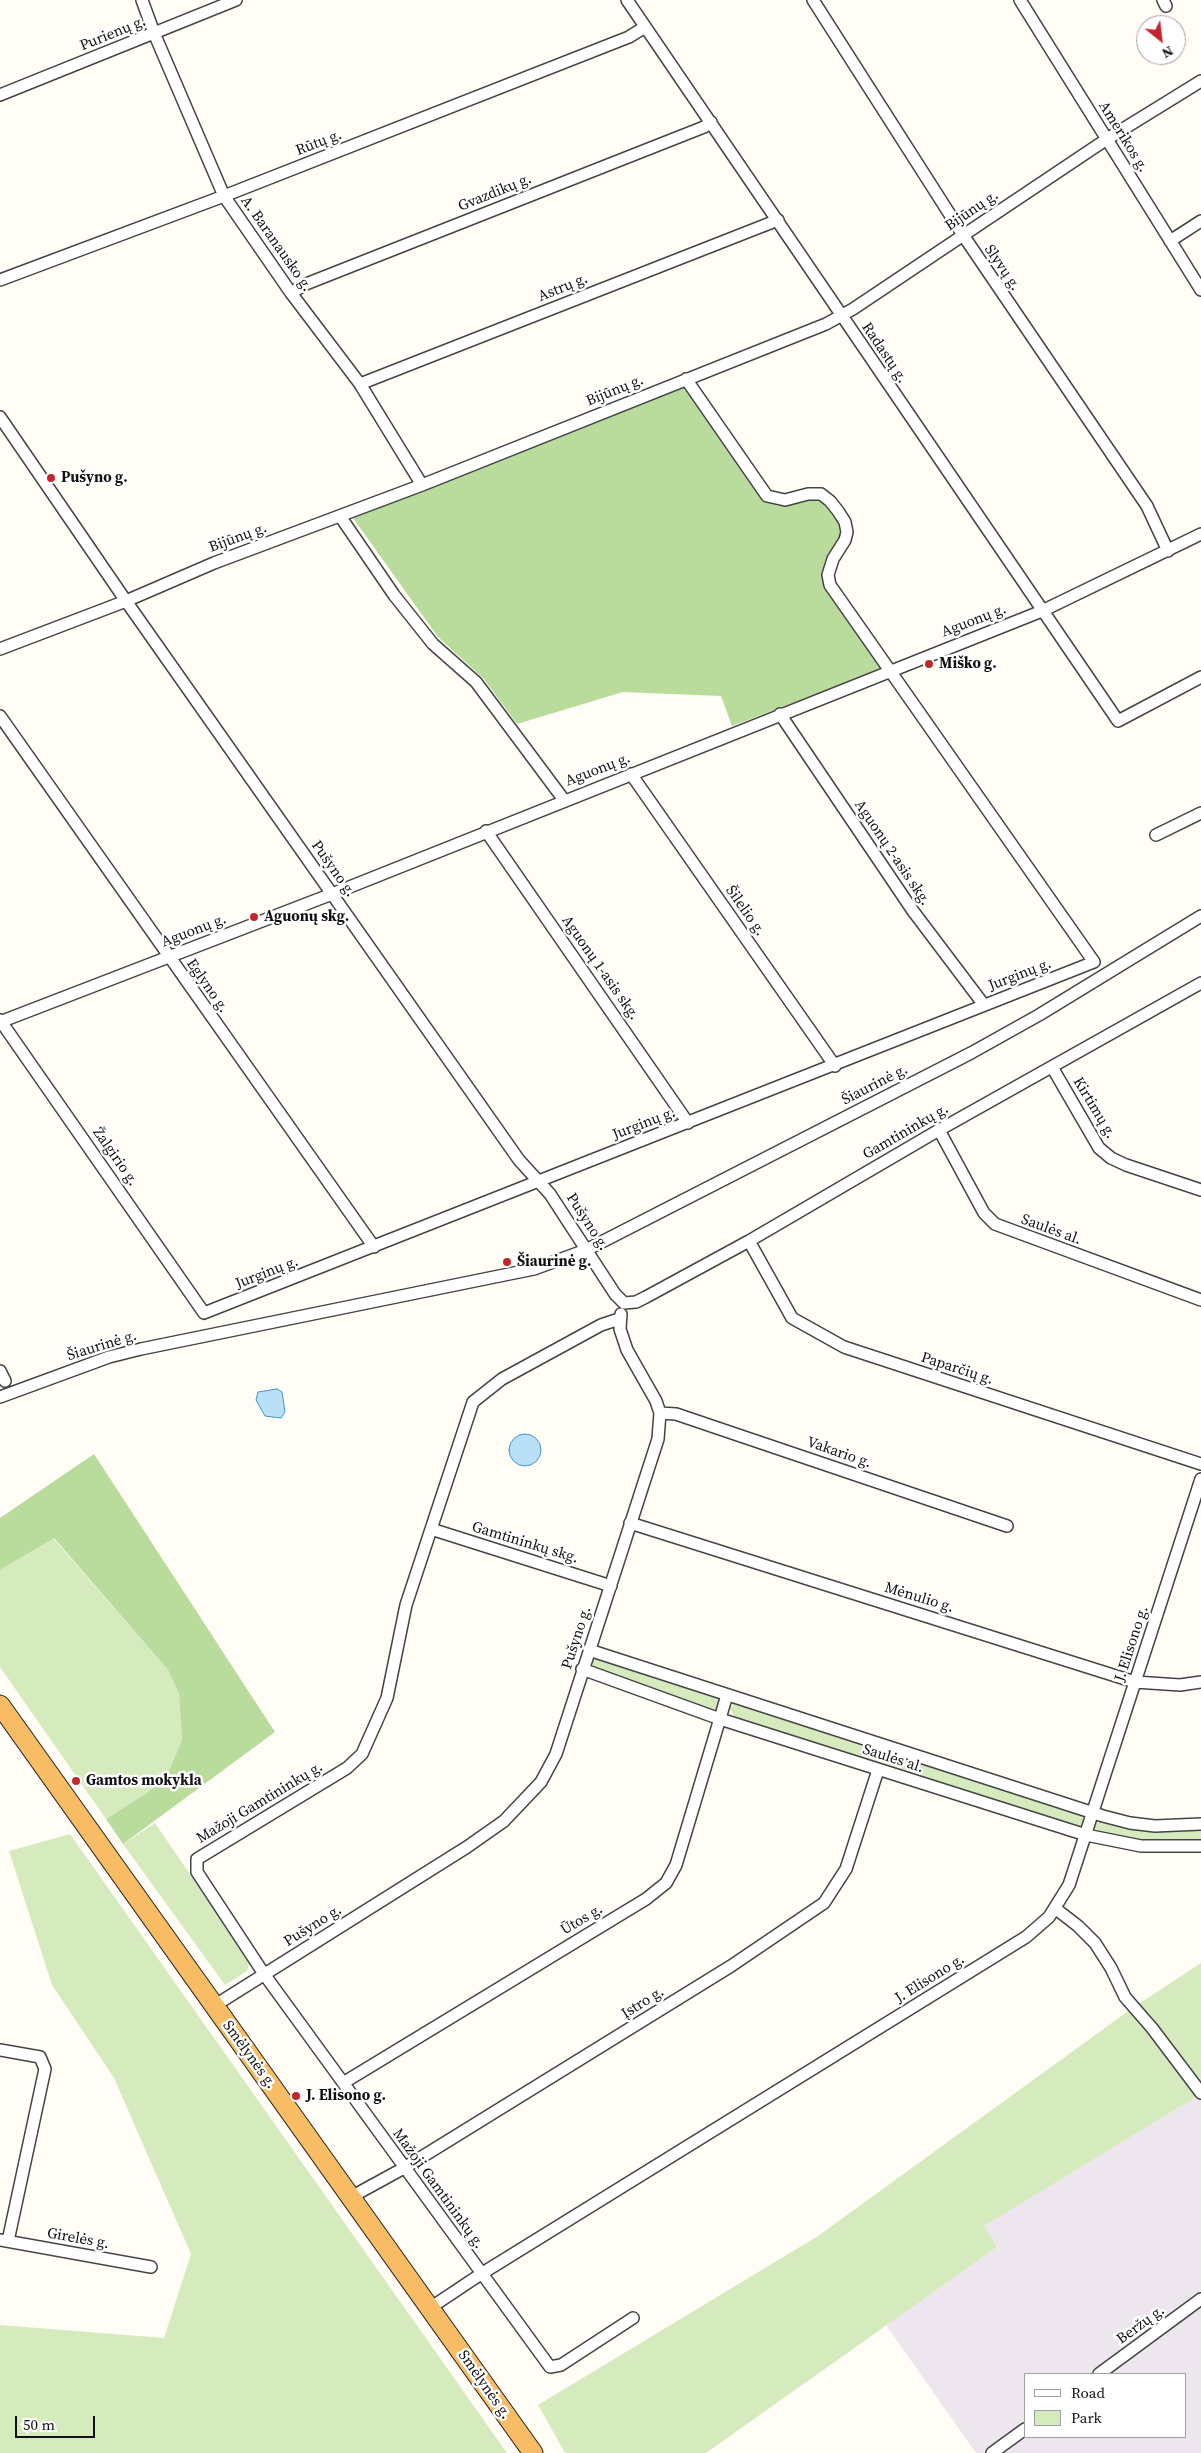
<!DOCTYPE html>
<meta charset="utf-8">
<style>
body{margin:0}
#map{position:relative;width:1201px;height:2453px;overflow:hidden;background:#fffdf5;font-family:"Source Serif 4",serif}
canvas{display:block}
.legend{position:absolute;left:1024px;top:2373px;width:162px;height:65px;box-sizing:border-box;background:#fff;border:1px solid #a0a0a0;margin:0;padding:6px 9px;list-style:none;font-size:15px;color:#111}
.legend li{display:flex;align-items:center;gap:10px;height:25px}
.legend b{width:25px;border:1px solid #a0a0a0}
.north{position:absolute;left:1136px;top:15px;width:50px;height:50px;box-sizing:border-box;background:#fff;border:1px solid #a0a0a0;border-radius:50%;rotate:151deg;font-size:14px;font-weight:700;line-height:20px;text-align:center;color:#111}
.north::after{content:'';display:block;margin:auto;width:18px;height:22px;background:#c4262e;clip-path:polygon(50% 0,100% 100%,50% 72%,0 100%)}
.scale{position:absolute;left:15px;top:2416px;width:80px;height:22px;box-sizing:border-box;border:2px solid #111;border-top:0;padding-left:6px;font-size:15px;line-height:18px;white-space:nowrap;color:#111;-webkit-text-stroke:4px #fff;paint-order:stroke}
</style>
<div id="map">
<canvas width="1201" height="2453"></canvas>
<ul class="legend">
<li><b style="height:6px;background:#fff"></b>Road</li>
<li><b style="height:14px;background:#d5ebbd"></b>Park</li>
</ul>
<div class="north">N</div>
<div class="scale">50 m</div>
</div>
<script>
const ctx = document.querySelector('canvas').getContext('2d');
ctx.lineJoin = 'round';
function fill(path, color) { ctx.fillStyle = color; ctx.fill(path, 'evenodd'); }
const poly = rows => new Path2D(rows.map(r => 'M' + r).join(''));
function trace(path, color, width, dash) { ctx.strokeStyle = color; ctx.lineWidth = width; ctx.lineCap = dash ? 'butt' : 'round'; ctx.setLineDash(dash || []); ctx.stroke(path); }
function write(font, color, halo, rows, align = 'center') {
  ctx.font = font + ' "Source Serif 4",serif'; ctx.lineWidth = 5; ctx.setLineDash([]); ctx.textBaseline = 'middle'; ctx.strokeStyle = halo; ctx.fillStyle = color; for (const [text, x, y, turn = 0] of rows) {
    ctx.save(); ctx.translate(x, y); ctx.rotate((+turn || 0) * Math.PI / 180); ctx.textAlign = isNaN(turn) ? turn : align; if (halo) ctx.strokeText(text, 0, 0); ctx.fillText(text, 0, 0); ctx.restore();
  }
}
fill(poly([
 [1201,2094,1201,2453,976,2453,886,2325,997,2247,983,2226],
 [1025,2374,1185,2374,1185,2437,1025,2437]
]), '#eee6ef');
fill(poly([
 [53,1538,168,1670,179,1694,182,1740,167,1775,147,1793,106,1819,0,1667,0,1570],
 [600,1658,717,1694,721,1701,718,1709,713,1711,594,1669,592,1660],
 [734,1702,1081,1813,1084,1822,1079,1828,735,1718,730,1709],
 [1102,1820,1201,1827,1201,1842,1156,1843,1096,1833,1094,1825],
 [155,1823,250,1962,247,1971,225,1985,123,1844],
 [70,1834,507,2453,0,2453,0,2325,164,2338,191,2254,114,2078,52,1985,9,1851],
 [1201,1963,1201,2094,984,2226,997,2247,706,2453,565,2453,538,2405,818,2236,1131,2009]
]), '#d5ebbd');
fill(poly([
 [684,385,767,503,779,506,812,498,822,501,829,506,840,525,842,534,825,574,824,587,882,669,732,726,721,696,623,692,517,724,483,678,438,637,353,518],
 [94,1454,275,1732,123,1844,106,1819,147,1793,167,1775,182,1740,179,1694,168,1670,54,1538,0,1570,0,1518]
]), '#b9dc9c');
const water = poly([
 [277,1389,282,1392,285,1412,281,1418,265,1416,256,1400,258,1392,277,1389],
 '509 1450a16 16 0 1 1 32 0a16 16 0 1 1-32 0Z'
]);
fill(water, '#b9e0f7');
trace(water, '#3f96cf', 1);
const minor = poly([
 [142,0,154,33,224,196,291,293,360,384,422,485],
 [627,0,1118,721,1201,677],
 [813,0,963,235,1147,506,1168,551],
 [1020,0,1201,290],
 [1163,0,1166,6],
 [0,95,236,0],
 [1170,241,1201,221],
 [0,280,224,196,629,37,645,27],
 [291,293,306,284,704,127,711,122],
 [360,384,778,220],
 [0,417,126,601,519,1160,550,1194,615,1294,624,1303],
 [340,516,394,595,433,644,476,682,564,800],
 [0,649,126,601,214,563,422,485,826,324,853,309,1107,139,1201,81],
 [780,714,913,911,984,1005],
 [0,716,374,1247],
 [631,774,835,1066],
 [486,831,688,1123],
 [1156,835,1201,813],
 [0,1020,204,1313,1094,962,830,585,828,575,833,559,845,540,847,532,845,522,838,511,830,501,821,494,808,494,785,500,767,496,686,379],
 [0,1022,332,894,1042,611,1201,534],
 [1052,1067,1099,1148,1111,1158,1126,1165,1201,1190],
 [939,1130,984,1213,995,1224,1201,1300],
 [749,1241,792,1318,844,1347,1201,1464],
 [624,1303,636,1302,646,1297,749,1241,939,1130,1201,983],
 [619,1319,601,1325,502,1379,473,1402,406,1605,387,1698,362,1754,347,1768,197,1859,197,1872,264,1974,550,2367,561,2365,633,2318],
 [0,1371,5,1381],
 [0,1397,109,1357,141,1349,509,1274,534,1269,586,1250,971,1053,1039,1015,1201,916],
 [660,1413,676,1414,1007,1526],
 [630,1523,1135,1682,1180,1685,1201,1682],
 [431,1529,611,1586],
 [589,1650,1103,1816,1130,1823,1155,1826,1201,1824],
 [582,1669,720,1719,1086,1835,1141,1846,1201,1846],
 [1056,1909,1078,1926,1095,1943,1111,1968,1125,1997,1152,2028,1201,2093],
 [214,2006,467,1847,504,1821,541,1782,556,1754,658,1439,660,1413,656,1401,627,1350,620,1329,621,1314],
 [0,2050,40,2057,45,2069,8,2241],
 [343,2083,646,1899,666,1883,676,1865,727,1695],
 [351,2197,404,2168,731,1966,824,1903,846,1869,878,1770],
 [0,2240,151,2267],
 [430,2308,481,2274,1026,1937,1049,1917,1069,1885,1201,1479],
 [1099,2374,1201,2299],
 [992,2453,1025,2429]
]);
const trunk = poly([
 [0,1705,533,2453]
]);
trace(minor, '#444', 14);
trace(trunk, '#222', 21);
trace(minor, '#fff', 11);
trace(trunk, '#f7bc64', 19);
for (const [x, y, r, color] of [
 [51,478,5,"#c4262e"],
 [929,664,5,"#c4262e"],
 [254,917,5,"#c4262e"],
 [507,1262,5,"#c4262e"],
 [76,1781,5,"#c4262e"],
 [296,2096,5,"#c4262e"]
]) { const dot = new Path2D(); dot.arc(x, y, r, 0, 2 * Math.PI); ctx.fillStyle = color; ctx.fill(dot); trace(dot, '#fff', 2); }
write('15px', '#111', '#fff', [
 ["Purienų g.",113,34,-22],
 ["Amerikos g.",1123,137,58],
 ["Rūtų g.",319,143,-21],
 ["Gvazdikų g.",495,193,-22],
 ["Bijūnų g.",972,211,-34],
 ["A. Baranausko g.",276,244,55],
 ["Slyvų g.",1002,268,56],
 ["Astrų g.",563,288,-22],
 ["Radastų g.",884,353,56],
 ["Bijūnų g.",615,391,-22],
 ["Bijūnų g.",238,538,-20],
 ["Aguonų g.",974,621,-21],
 ["Aguonų g.",598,770,-21],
 ["Aguonų 2-asis skg.",892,853,56],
 ["Pušyno g.",333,869,55],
 ["Šilelio g.",745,911,55],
 ["Aguonų g.",194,931,-21],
 ["Aguonų 1-asis skg.",600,968,55],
 ["Jurginų g.",1020,975,-21],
 ["Eglyno g.",207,986,55],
 ["Šiaurinė g.",875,1085,-27],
 ["Kirtimų g.",1094,1108,59],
 ["Jurginų g.",644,1124,-21],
 ["Gamtininkų g.",906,1132,-30],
 ["Žalgirio g.",115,1157,55],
 ["Pušyno g.",587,1222,57],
 ["Saulės al.",1051,1230,20],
 ["Jurginų g.",267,1273,-21],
 ["Šiaurinė g.",102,1346,-17],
 ["Paparčių g.",957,1369,18],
 ["Vakario g.",839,1453,19],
 ["Gamtininkų skg.",525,1543,17],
 ["Mėnulio g.",919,1598,17],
 ["Pušyno g.",577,1638,-72],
 ["J. Elisono g.",1132,1644,-72],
 ["Saulės al.",893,1759,18],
 ["Mažoji Gamtininkų g.",260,1803,-31],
 ["Ūtos g.",582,1920,-31],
 ["Pušyno g.",313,1926,-32],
 ["J. Elisono g.",930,1979,-32],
 ["Įstro g.",643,2003,-32],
 ["Smėlynės g.",249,2055,54],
 ["Mažoji Gamtininkų g.",438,2189,54],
 ["Girelės g.",78,2239,10],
 ["Beržų g.",1141,2325,-36],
 ["Smėlynės g.",484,2385,55]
]);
write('bold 15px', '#111', '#fff', [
 ["Pušyno g.",61,478],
 ["Miško g.",939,664],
 ["Aguonų skg.",264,917],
 ["Šiaurinė g.",517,1262],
 ["Gamtos mokykla",86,1781],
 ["J. Elisono g.",306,2096]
], 'left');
</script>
